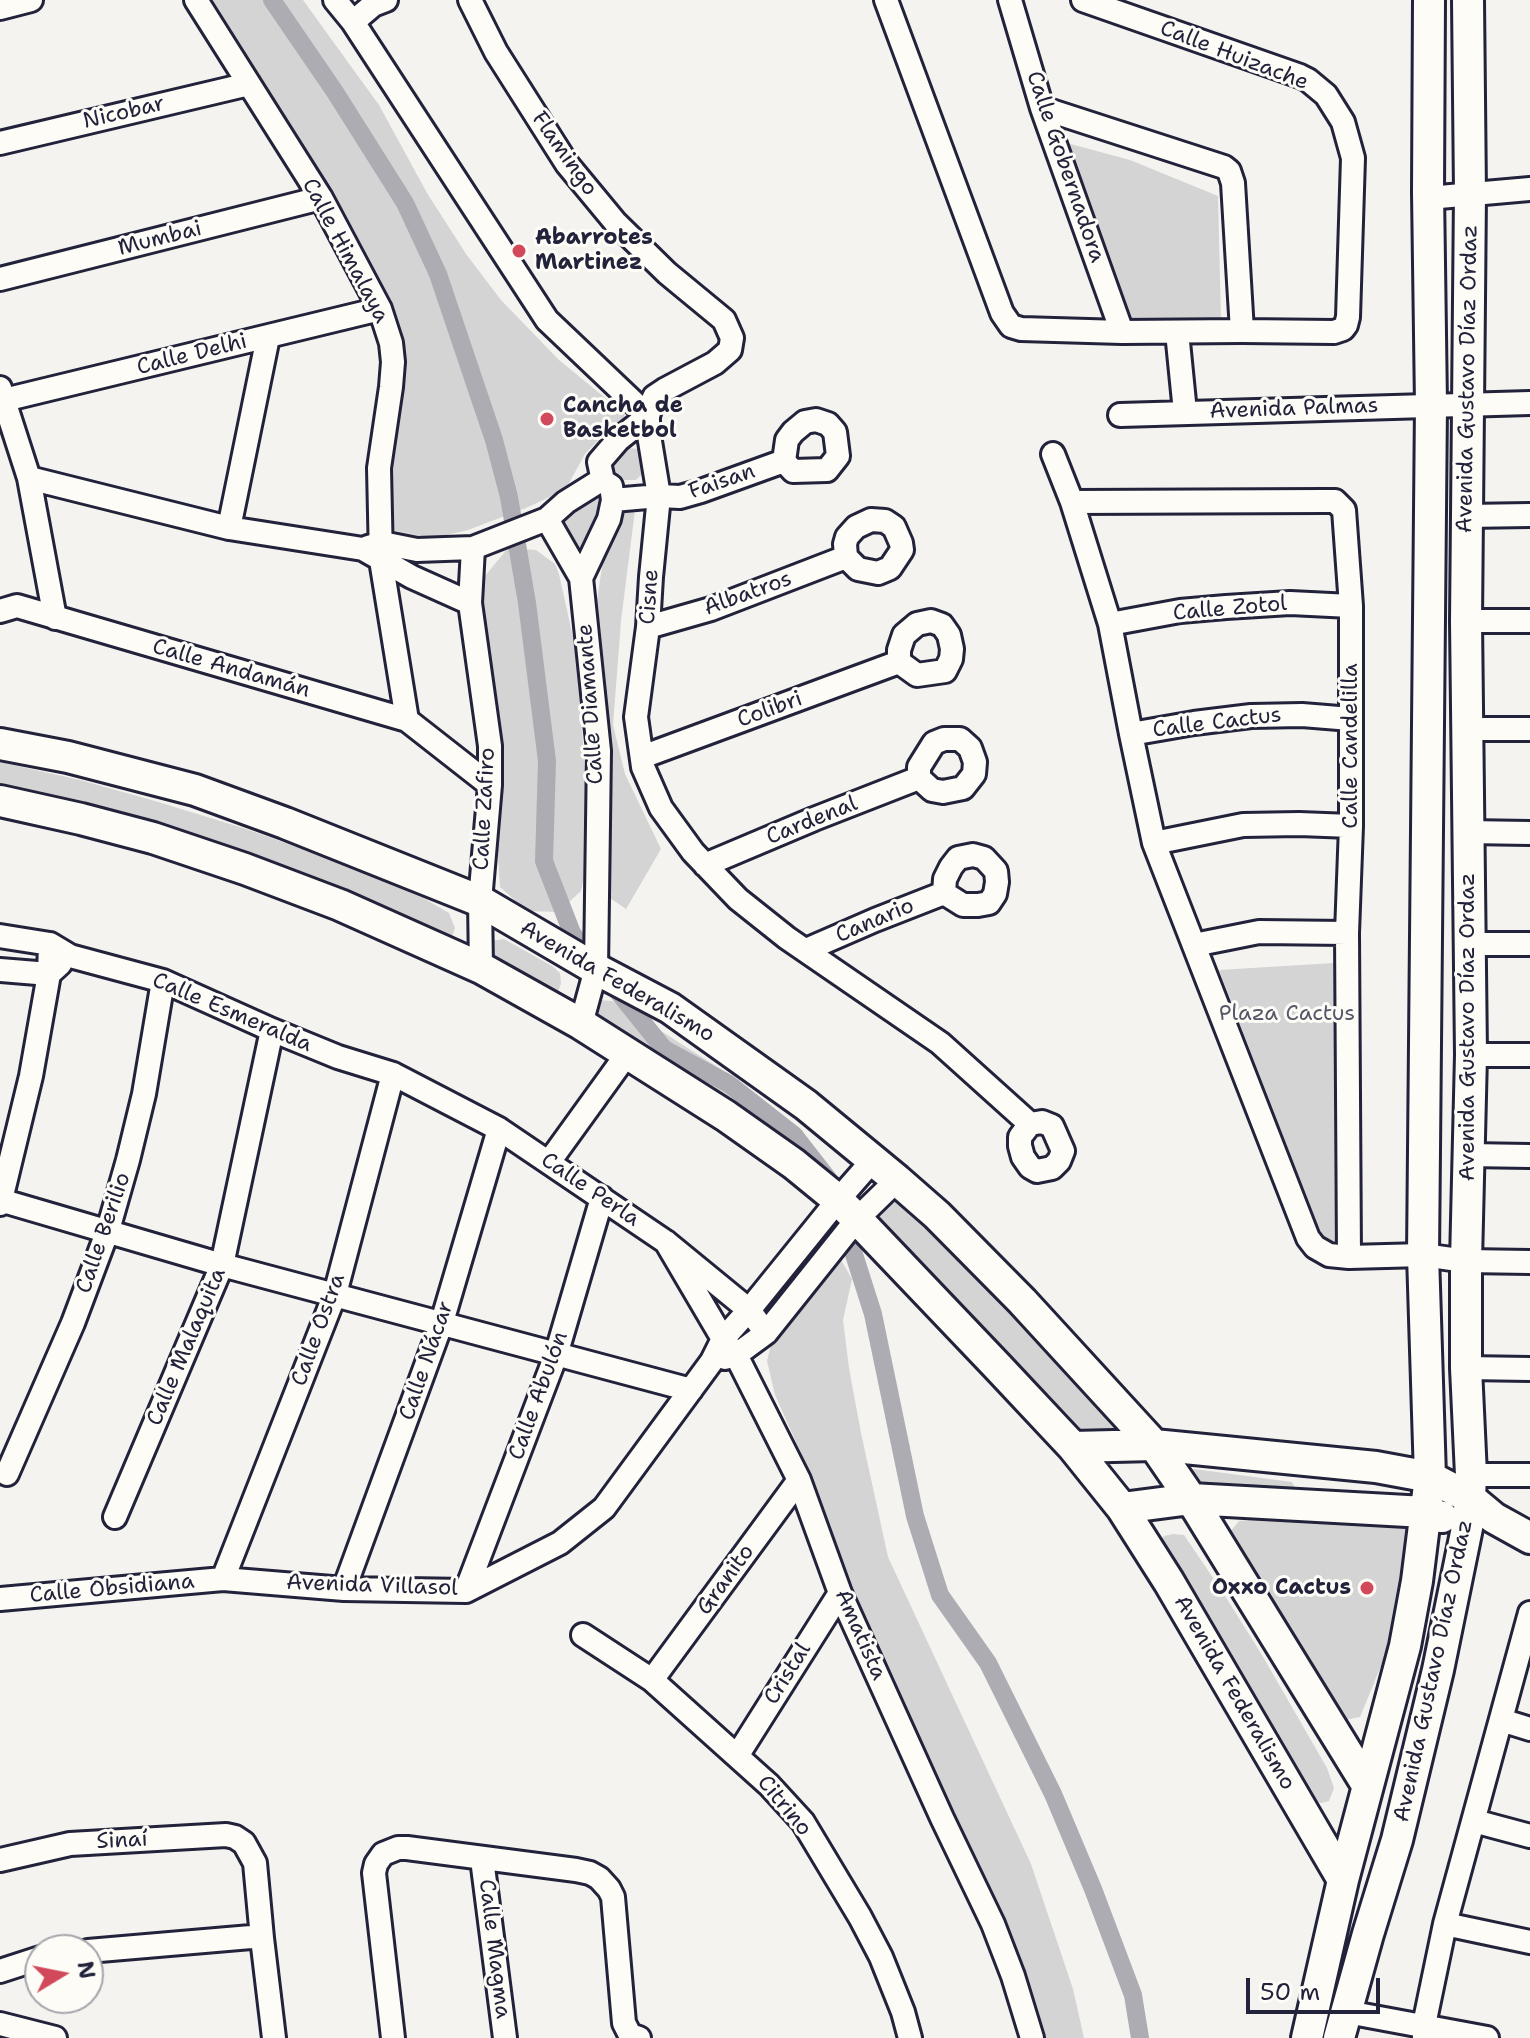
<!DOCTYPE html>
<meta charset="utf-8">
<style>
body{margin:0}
#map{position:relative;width:1530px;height:2038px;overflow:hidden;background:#f4f3ef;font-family:"Shantell Sans",sans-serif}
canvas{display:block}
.north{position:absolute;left:24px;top:1934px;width:80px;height:80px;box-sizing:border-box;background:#fdfcf7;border:2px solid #a5a5ac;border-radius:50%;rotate:80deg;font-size:22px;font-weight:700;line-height:32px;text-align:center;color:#22223b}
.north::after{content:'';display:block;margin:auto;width:28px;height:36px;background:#d1495b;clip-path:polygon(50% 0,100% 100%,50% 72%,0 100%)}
.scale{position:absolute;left:1246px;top:1978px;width:134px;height:36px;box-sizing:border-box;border:4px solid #22223b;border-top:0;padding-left:10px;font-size:24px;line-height:28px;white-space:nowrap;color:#22223b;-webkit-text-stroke:6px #fdfcf7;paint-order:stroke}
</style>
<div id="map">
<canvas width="1530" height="2038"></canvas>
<div class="north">N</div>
<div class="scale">50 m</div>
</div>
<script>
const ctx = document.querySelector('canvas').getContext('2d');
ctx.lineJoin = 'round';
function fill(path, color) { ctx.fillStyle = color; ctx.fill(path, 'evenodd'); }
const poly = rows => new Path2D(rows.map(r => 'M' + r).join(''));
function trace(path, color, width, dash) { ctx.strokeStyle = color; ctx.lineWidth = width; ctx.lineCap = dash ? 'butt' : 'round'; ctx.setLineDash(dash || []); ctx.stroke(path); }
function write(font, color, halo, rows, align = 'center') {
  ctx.font = font + ' "Shantell Sans",sans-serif'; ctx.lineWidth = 6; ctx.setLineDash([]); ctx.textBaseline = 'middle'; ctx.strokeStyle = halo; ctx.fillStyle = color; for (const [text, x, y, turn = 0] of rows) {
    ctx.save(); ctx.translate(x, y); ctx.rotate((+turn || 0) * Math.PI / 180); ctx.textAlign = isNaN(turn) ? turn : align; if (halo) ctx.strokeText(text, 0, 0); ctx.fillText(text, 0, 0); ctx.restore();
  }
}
fill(poly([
 [203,0,303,0,379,105,427,193,466,254,501,300,559,360,625,414,621,424,607,431,585,454,569,483,556,494,526,508,468,530,442,536,421,536,392,530,382,487,396,353],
 [1063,142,1130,160,1218,196,1221,320,1129,321],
 [626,448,641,449,644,472,636,480,624,480,611,470,613,455,617,450],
 [600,495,604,499,592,534,583,551,576,549,556,526,589,498],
 [628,508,635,510,621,621,613,725,625,774,661,849,626,909,604,894,593,628,603,560,619,515],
 [508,548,536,550,555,564,559,574,576,651,585,770,588,859,581,891,558,912,527,911,500,887,497,840,496,722,480,582],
 [0,762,80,780,155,801,243,828,337,861,425,899,449,913,455,928,452,937,443,940,0,794],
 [504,939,552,966,560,973,561,983,558,992,550,994,488,966,491,941],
 [1334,963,1335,1241,1324,1243,1219,970],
 [598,1000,612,1001,661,1031,719,1068,802,1130,808,1140,802,1153,591,1023],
 [897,1180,1153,1445,1089,1446,858,1219],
 [841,1260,852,1279,843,1320,849,1368,861,1433,888,1557,1031,1864,1073,1989,1084,2038,1034,2038,820,1527,805,1462,775,1395,767,1361,771,1344,779,1332],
 [1194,1469,1292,1482,1298,1493,1194,1489,1188,1474],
 [1272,1518,1408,1528,1390,1648,1378,1673,1360,1717,1335,1722,1224,1539,1239,1521],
 [1173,1534,1184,1535,1222,1591,1262,1655,1327,1768,1334,1788,1329,1801,1321,1803,1305,1796,1160,1541,1164,1536]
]), '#d5d4d5');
trace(poly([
 [272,0,335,92,405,203,438,274,494,440,509,497,527,603,547,761,544,861,572,933,593,960],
 [611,983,664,1049,729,1084,794,1135,829,1180],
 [844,1223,873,1314,915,1516,940,1595,988,1663,1053,1794,1093,1889,1133,1995,1140,2038]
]), '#acacb2', 18);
const street = poly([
 [196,0,321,198,380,309,391,343,393,362,391,387,379,468,381,560,407,720],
 [335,0,353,22,547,320,648,416],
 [470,0,496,52,567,164,615,222,667,273,724,320,732,338,730,350,715,363,666,389,654,397,648,416,648,429,659,496,651,577,648,627,636,717,643,767,661,808,693,852,738,899,787,938,940,1043,1030,1124,1042,1122,1052,1126,1063,1151,1059,1161,1052,1168,1037,1171,1030,1167,1023,1157,1020,1146,1020,1137,1030,1124],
 [886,0,1002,313,1011,326,1021,329,1122,332,1242,331,1334,332,1343,329,1346,325,1348,317,1353,158,1343,122,1326,95,1308,80,1300,76,1083,0],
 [1010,0,1042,108,1122,332],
 [0,8,31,0],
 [353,22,373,5,386,0],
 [1042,108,1224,167,1229,171,1233,183,1242,331],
 [0,143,249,84],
 [1428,198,1530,189],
 [0,279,321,198],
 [1177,332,1185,412],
 [0,388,29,478,55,618],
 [4,400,380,309],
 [1120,415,1530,403],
 [1053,454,1072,502,1110,624,1131,734,1154,843,1308,1238,1315,1247,1329,1255,1349,1257,1423,1255,1466,1261,1530,1262],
 [29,478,229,528,363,549,412,577,470,603],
 [603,481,599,462,618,440,648,416],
 [613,500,659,496,680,497,701,491,784,461,787,440,793,432,805,422,816,420,828,424,835,432,838,456,827,470,793,471,784,461],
 [1072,502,1325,501,1335,501,1344,510,1351,606,1351,826,1347,933,1349,1257],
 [1466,516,1530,515],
 [547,519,581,578,599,751,596,969,581,1024],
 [229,528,268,337],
 [368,547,382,543,417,550,473,548,547,519,566,502,598,482,603,481,611,486,613,500,609,519,581,578],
 [473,548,470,603,490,746,490,785,480,901,481,968],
 [0,611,17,606,407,720,490,785],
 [1466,621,1530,621],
 [1110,624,1180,611,1226,607,1290,603,1351,606],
 [648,627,711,609,846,557,845,544,847,537,856,527,871,520,885,521,894,527,901,543,902,550,890,568,878,573,858,569,846,557],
 [1469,729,1530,729],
 [1131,734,1194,723,1251,716,1302,715,1351,719],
 [642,757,899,662,899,650,904,635,917,624,931,621,942,625,949,635,952,649,951,659,945,671,917,675,899,662],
 [1467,832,1530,833],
 [1154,843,1243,825,1299,824,1351,826],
 [705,865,814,819,919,778,919,767,934,743,944,739,960,739,970,748,975,762,974,774,963,788,943,792,932,790,919,778],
 [0,936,50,944,70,956,163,981,272,1030,338,1057,393,1074,499,1129,666,1242,749,1310,766,1333],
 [1469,944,1530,944],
 [1194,945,1259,932,1347,933],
 [806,950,875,920,944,893,945,879,951,867,958,858,973,855,984,858,996,871,997,882,995,894,989,903,978,905,963,905,944,893],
 [0,970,49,974,60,964],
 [1471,1055,1530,1055],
 [1468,1155,1530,1156],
 [549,1162,627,1054],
 [0,1200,222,1265,691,1390],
 [0,1204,31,1076,49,974,50,944],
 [666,1242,723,1339,736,1355,799,1480,840,1593,942,1818,993,1924,1013,1976,1032,2038],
 [725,1358,736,1355,766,1333,857,1219,897,1180],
 [1466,1368,1530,1369],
 [7,1474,73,1323,108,1230,128,1160,144,1094,163,981],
 [1471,1475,1530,1475],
 [115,1517,222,1265,272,1030],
 [223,1579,335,1294,393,1074],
 [344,1589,442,1322,499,1129],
 [466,1591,556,1355,602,1198],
 [0,1599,223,1579,344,1589,466,1591,560,1543,604,1508,712,1361,723,1339,749,1310,838,1200,873,1160],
 [583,1635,652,1680,769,1785,803,1822,860,1917,881,1957,903,2012,910,2038],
 [652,1680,799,1480],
 [1501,1720,1530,1729],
 [737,1756,840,1593],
 [1474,1821,1530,1836],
 [482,1859,505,2038],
 [0,1860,70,1844,226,1835,235,1837,244,1843,255,1863,262,1938],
 [1445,1924,1530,1942],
 [88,1951,251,1937,262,1938,274,2038],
 [0,1971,40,1958],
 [1347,2012,1487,2038],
 [0,2024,55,2038],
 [393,2038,374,1873,376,1864,383,1854,398,1848,407,1848,576,1870,590,1873,599,1878,609,1889,613,1897,624,2023,630,2035,639,2038],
 [1424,2038,1424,2025,1445,1924,1530,1613]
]);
const secondary = poly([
 [0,744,68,757,195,790,285,823,480,901,596,969,670,1008,806,1105,897,1180,937,1215,1022,1301,1154,1445,1191,1499,1367,1785],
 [0,801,81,819,153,838,245,869,340,905,481,968,581,1024,726,1116,794,1164,838,1200,857,1219,998,1367,1073,1447,1122,1508,1169,1582,1343,1880],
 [1073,1447,1154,1445,1376,1467,1430,1477,1470,1498,1494,1518,1530,1538],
 [1122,1508,1191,1499,1425,1512,1442,1517],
 [1307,2038,1343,1880,1405,1646,1417,1581,1430,1477,1423,1255,1431,405,1428,192,1429,0],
 [1339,2038,1368,1934,1397,1840,1438,1670,1468,1523,1470,1498,1471,1475,1466,1368,1466,1261,1471,1055,1466,621,1470,193,1468,0]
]);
trace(street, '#22223b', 28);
trace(secondary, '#22223b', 36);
trace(street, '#fdfcf7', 22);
trace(secondary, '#fdfcf7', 30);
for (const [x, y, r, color] of [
 [519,251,8,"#d1495b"],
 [547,419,8,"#d1495b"],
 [1367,1588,8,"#d1495b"]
]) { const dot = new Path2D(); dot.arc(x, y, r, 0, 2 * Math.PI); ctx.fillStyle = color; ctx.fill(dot); trace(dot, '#fdfcf7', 3); }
write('22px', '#22223b', '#fdfcf7', [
 ["Calle Huizache",1234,56,21],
 ["Nicobar",124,113,-13],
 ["Flamingo",564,154,55],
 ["Calle Gobernadora",1065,167,71],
 ["Mumbai",160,239,-14],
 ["Calle Himalaya",345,251,62],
 ["Calle Delhi",192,355,-14],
 ["Avenida Gustavo Díaz Ordaz",1468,379,-89],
 ["Avenida Palmas",1294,409,-2],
 ["Faisan",722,482,-19],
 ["Albatros",748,594,-20],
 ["Cisne",650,597,-86],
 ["Calle Zotol",1230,609,-5],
 ["Calle Andamán",231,669,16],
 ["Calle Diamante",591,704,-94],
 ["Colibri",770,710,-20],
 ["Calle Cactus",1217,723,-7],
 ["Calle Candelilla",1351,746,-90],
 ["Calle Zafiro",485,809,-87],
 ["Cardenal",812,821,-22],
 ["Canario",875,921,-23],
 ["Avenida Federalismo",617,982,30],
 ["Calle Esmeralda",232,1013,23],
 ["Avenida Gustavo Díaz Ordaz",1468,1027,-90],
 ["Calle Perla",590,1190,34],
 ["Calle Berilio",104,1233,-71],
 ["Calle Ostra",319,1330,-70],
 ["Calle Malaquita",187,1347,-67],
 ["Calle Nácar",427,1361,-71],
 ["Calle Abulón",539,1396,-70],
 ["Granito",726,1580,-54],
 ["Avenida Villasol",372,1586,2],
 ["Calle Obsidiana",112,1589,-5],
 ["Amatista",860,1635,66],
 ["Avenida Gustavo Díaz Ordaz",1434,1671,-78],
 ["Cristal",788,1674,-58],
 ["Avenida Federalismo",1234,1693,60],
 ["Citrino",784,1806,50],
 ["Sinaí",122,1841,-3],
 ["Calle Magma",494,1949,83]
]);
write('bold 22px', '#22223b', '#fdfcf7', [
 ["Abarrotes",535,238],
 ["Martinez",535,263],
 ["Cancha de",563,406],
 ["Basketbol",563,431],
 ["Oxxo Cactus",1351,1588,"right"]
], 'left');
write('22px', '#585769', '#fdfcf7', [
 ["Plaza Cactus",1287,1014]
]);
</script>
